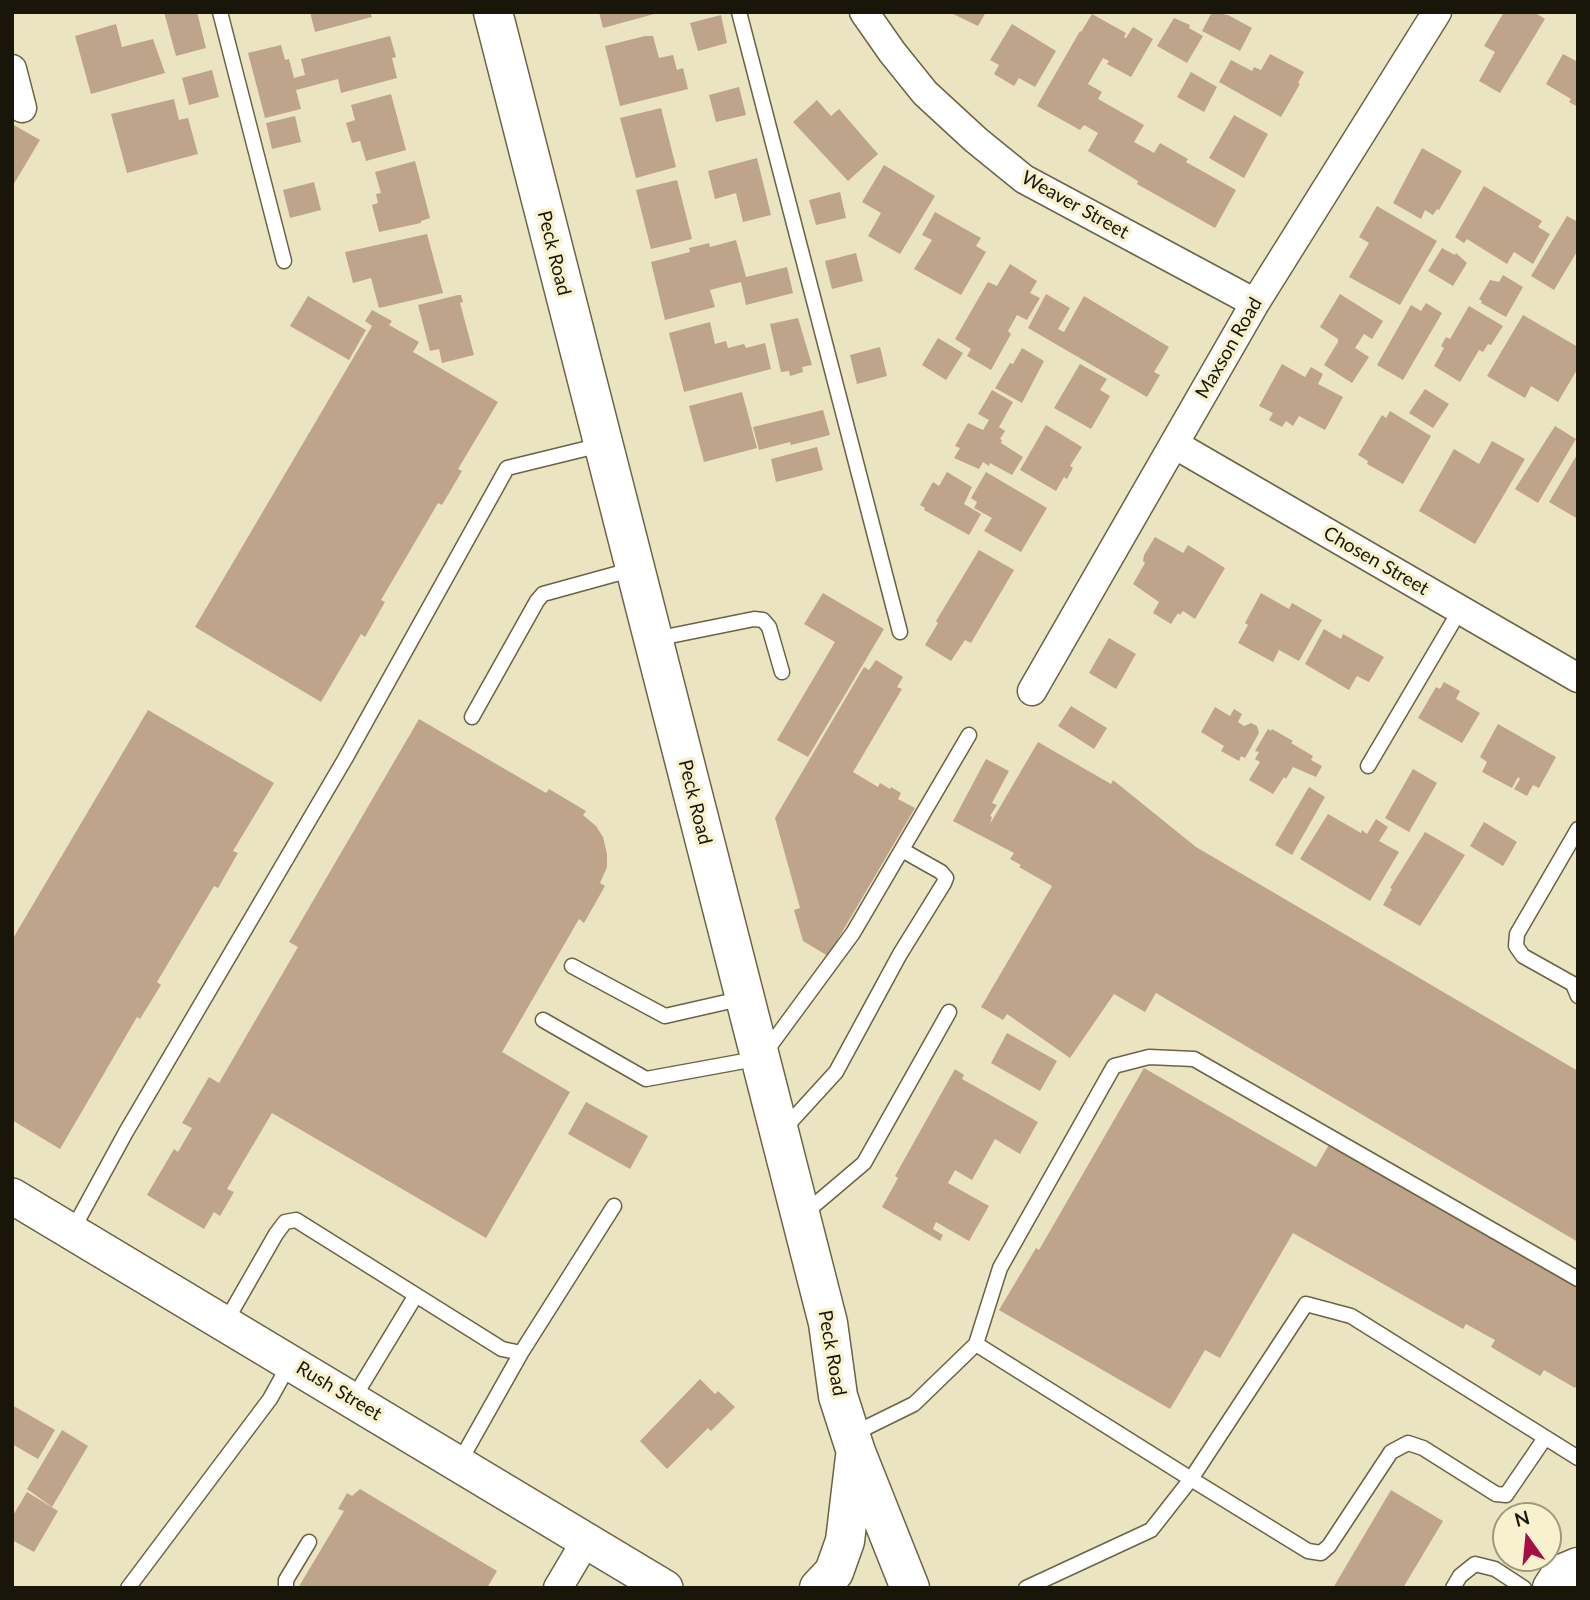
<!DOCTYPE html>
<style>
body{margin:0}
#map{position:relative;width:1590px;height:1600px;overflow:hidden;background:#ebe4c1;font-family:Lato,sans-serif}
canvas{display:block}
.frame{position:absolute;inset:0;border:14px solid #181609;pointer-events:none}
.north{position:absolute;left:1492px;top:1502px;width:70px;height:70px;box-sizing:border-box;background:#f8f1ce;border:2px solid #9e997f;border-radius:50%;rotate:345deg;font-size:19px;font-weight:700;line-height:28px;text-align:center;color:#181609}
.north::after{content:'';display:block;margin:auto;width:24px;height:32px;background:#a60e44;clip-path:polygon(50% 0,100% 100%,50% 72%,0 100%)}
</style>
<div id="map">
<canvas width="1590" height="1600"></canvas>
<div class="frame"></div>
<div class="north">N</div>
</div>
<script>
const ctx = document.querySelector('canvas').getContext('2d');
ctx.lineJoin = 'round';
function fill(path, color) { ctx.fillStyle = color; ctx.fill(path, 'evenodd'); }
const poly = rows => new Path2D(rows.map(r => 'M' + r).join(''));
function trace(path, color, width, dash) { ctx.strokeStyle = color; ctx.lineWidth = width; ctx.lineCap = dash ? 'butt' : 'round'; ctx.setLineDash(dash || []); ctx.stroke(path); }
function write(font, color, halo, rows, align = 'center') {
  ctx.font = font + ' Lato,sans-serif'; ctx.lineWidth = 7; ctx.setLineDash([]); ctx.textBaseline = 'middle'; ctx.strokeStyle = halo; ctx.fillStyle = color; for (const [text, x, y, turn = 0] of rows) {
    ctx.save(); ctx.translate(x, y); ctx.rotate((+turn || 0) * Math.PI / 180); ctx.textAlign = isNaN(turn) ? turn : align; if (halo) ctx.strokeText(text, 0, 0); ctx.fillText(text, 0, 0); ctx.restore();
  }
}
fill(poly([
 [164,12,197,12,206,48,176,56],
 [310,12,370,12,372,17,315,32],
 [599,12,658,12,658,13,603,28],
 [949,12,986,12,978,26],
 [1212,12,1228,15,1252,28,1240,51,1202,31],
 [1504,12,1534,12,1545,19,1500,93,1479,81,1495,52,1484,46],
 [1092,14,1126,33,1124,37,1126,38,1133,27,1153,39,1131,77,1107,64,1109,61,1103,58,1088,84,1102,92,1098,99,1144,125,1134,142,1154,153,1160,143,1188,159,1186,162,1236,190,1215,228,1137,184,1138,181,1088,151,1098,133,1084,125,1080,130,1037,106,1080,31,1081,32],
 [721,15,727,43,698,51,690,23],
 [1174,18,1190,25,1189,28,1203,36,1187,63,1157,46],
 [116,24,122,47,153,39,165,73,91,94,75,36],
 [1012,24,1056,51,1035,87,1019,78,1014,86,994,74,999,65,990,60],
 [390,36,396,57,392,58,397,78,341,93,338,79,296,90,301,109,265,118,248,53,281,45,285,60,289,59,294,78,305,75,301,59],
 [645,36,653,36,659,58,673,55,677,70,683,68,688,89,620,106,605,46],
 [1270,54,1304,72,1298,83,1300,84,1281,117,1219,82,1231,60,1252,71,1254,67,1261,70],
 [1563,54,1578,62,1578,107,1569,102,1571,99,1546,84],
 [212,70,219,97,189,105,182,78],
 [1191,72,1217,87,1204,112,1177,97],
 [739,87,746,115,716,122,709,95],
 [391,94,406,150,366,161,360,141,352,143,346,123,355,120,351,105],
 [174,99,179,120,188,118,198,154,127,173,111,114],
 [817,100,831,116,839,109,878,154,848,181,793,122],
 [661,108,676,167,636,178,620,118],
 [1234,115,1268,134,1244,178,1209,158],
 [295,116,301,142,272,149,266,123],
 [12,124,40,140,12,187],
 [1422,148,1462,171,1439,210,1437,209,1433,215,1425,210,1421,219,1393,203],
 [757,158,771,215,743,222,736,193,715,199,708,171],
 [415,161,430,218,421,221,421,223,379,232,372,205,378,203,376,194,381,193,375,172],
 [884,165,935,196,900,254,868,236,881,213,862,202],
 [677,180,692,239,651,249,636,190],
 [314,182,321,210,290,218,283,190],
 [1484,186,1542,221,1538,227,1550,234,1533,264,1514,252,1507,264,1467,239,1464,243,1455,237],
 [840,192,846,218,816,225,809,200],
 [1377,206,1437,241,1400,305,1349,277,1369,243,1359,237],
 [935,212,981,238,976,246,986,252,961,295,914,269,932,240,922,235],
 [1567,216,1578,222,1578,250,1554,290,1531,276],
 [427,234,443,293,379,308,371,278,353,283,345,252],
 [736,240,746,277,787,267,793,293,746,305,741,282,710,290,715,307,665,320,651,262,690,252,689,248,709,243,710,247],
 [1442,248,1455,255,1456,253,1467,263,1453,286,1428,271],
 [856,253,863,281,832,289,825,261],
 [1010,264,1037,281,1030,293,1040,298,1027,320,1017,315,1008,331,1011,334,991,370,967,356,971,349,955,339,988,282,997,286],
 [1503,275,1523,287,1506,317,1481,303,1482,301,1479,299,1490,280,1499,282],
 [1046,294,1070,308,1058,329,1064,332,1084,296,1169,347,1154,372,1160,375,1147,397,1028,328],
 [1340,294,1383,321,1372,339,1364,334,1355,348,1369,357,1352,383,1324,365,1338,342,1338,339,1320,327],
 [458,295,461,295,463,302,460,303,474,355,442,363,439,349,430,351,418,305],
 [308,296,366,330,349,360,290,326],
 [1426,303,1442,313,1403,380,1377,365,1411,305,1421,311],
 [1469,306,1503,326,1491,345,1488,344,1483,352,1479,350,1460,382,1434,366,1444,348,1441,346,1446,337,1450,339],
 [372,310,392,321,389,325,419,342,413,352,498,402,458,469,462,471,442,505,438,503,381,600,385,602,365,637,361,634,321,702,195,627,372,326,365,321],
 [1523,315,1578,347,1578,368,1558,402,1531,386,1525,398,1487,376],
 [798,318,812,365,802,367,803,372,790,376,789,371,781,372,770,324],
 [710,322,715,344,726,341,728,348,744,344,746,348,765,343,771,369,684,392,669,333],
 [938,338,963,353,946,380,922,365],
 [880,347,887,376,857,384,850,355],
 [1022,348,1044,361,1022,403,995,388,1010,363,1013,364],
 [1080,364,1107,379,1100,390,1110,396,1091,429,1054,408],
 [1282,364,1305,377,1311,367,1323,374,1318,384,1343,397,1325,430,1299,416,1293,426,1286,421,1282,427,1269,420,1273,413,1259,406],
 [1425,389,1449,404,1433,428,1409,413],
 [992,390,1013,402,999,427,1005,431,1000,439,1002,440,1001,443,1023,457,1012,475,990,463,989,466,983,462,979,469,954,458,960,448,955,446,968,423,983,430,989,420,978,414],
 [742,392,757,448,704,462,689,406],
 [823,410,830,435,791,445,790,442,759,450,753,427],
 [1390,411,1431,436,1403,484,1367,464,1368,461,1358,455,1382,415,1386,418],
 [1046,425,1082,447,1070,466,1073,468,1067,479,1064,477,1056,491,1020,470],
 [1555,426,1576,439,1538,503,1515,489],
 [1492,441,1525,459,1475,544,1419,511,1454,449,1479,464],
 [817,447,823,470,776,482,771,459],
 [1578,453,1578,519,1549,502],
 [947,472,972,487,964,504,981,514,969,535,924,510,925,508,920,505,933,482,939,486],
 [986,472,1047,508,1021,552,984,531,992,518,974,508,977,502,971,498],
 [1155,537,1183,553,1188,545,1225,568,1195,619,1183,611,1180,615,1178,613,1171,624,1153,613,1159,602,1133,584,1145,563,1143,561,1144,555],
 [979,550,1014,570,971,643,965,640,951,661,925,645,938,623,936,621],
 [823,593,884,629,808,757,777,740,835,642,804,624],
 [1261,593,1289,609,1292,603,1322,620,1299,661,1279,650,1273,662,1238,643,1248,625,1245,623],
 [1324,629,1341,639,1343,634,1384,657,1369,682,1357,676,1349,690,1305,664],
 [1109,638,1136,654,1116,689,1089,673],
 [876,660,903,677,897,687,902,689,853,772,878,787,880,783,890,789,891,787,901,793,898,799,915,808,828,956,803,941,794,910,800,908,775,818,864,667,869,670],
 [1444,682,1460,691,1456,699,1480,713,1462,743,1418,718,1436,687,1440,689],
 [1071,706,1107,728,1094,749,1058,726],
 [1215,707,1230,716,1234,709,1242,714,1238,722,1244,726,1251,723,1257,726,1259,733,1245,758,1241,756,1239,761,1221,751,1224,746,1201,732],
 [148,710,274,783,233,851,238,853,218,888,214,886,157,982,161,985,140,1019,137,1017,60,1149,12,1120,12,940],
 [419,719,546,793,549,789,586,811,583,815,596,826,603,837,607,854,607,867,600,883,605,886,584,923,579,919,502,1052,570,1092,486,1238,272,1113,227,1189,234,1192,220,1216,214,1212,204,1229,147,1195,174,1149,178,1152,192,1128,182,1123,209,1077,219,1083,298,947,289,942],
 [1498,724,1556,757,1539,788,1533,785,1527,796,1514,789,1520,779,1518,777,1512,788,1482,772,1487,762,1480,757],
 [1268,729,1271,731,1272,729,1293,741,1291,743,1313,756,1311,760,1322,766,1316,777,1293,767,1286,779,1284,777,1273,794,1249,780,1260,762,1255,759,1259,752,1255,751],
 [1038,742,1111,784,1113,780,1196,847,1578,1071,1578,1242,1156,993,1145,1012,1114,994,1070,1058,1007,1014,1003,1020,981,1007,1052,886,1019,867,1021,865,1010,859,1014,853,953,821,986,759,1009,771,992,803,997,805,990,816,992,817,990,824],
 [1413,769,1437,783,1409,832,1385,818],
 [1309,787,1325,797,1292,855,1275,845],
 [1328,814,1361,833,1362,830,1367,834,1376,819,1388,827,1379,841,1399,852,1370,901,1300,859],
 [1484,822,1517,842,1503,866,1470,846],
 [1425,832,1465,855,1420,926,1383,905,1392,889,1390,888],
 [1007,1033,1057,1061,1040,1091,991,1063],
 [1144,1068,1316,1167,1330,1143,1578,1287,1578,1382,1575,1388,1544,1370,1540,1376,1491,1347,1495,1340,1466,1324,1463,1329,1293,1233,1220,1358,1205,1350,1170,1409,999,1310,1036,1248,1039,1250],
 [955,1069,964,1075,962,1079,1038,1122,1020,1154,995,1139,972,1180,955,1170,948,1183,989,1206,969,1241,936,1222,933,1229,943,1235,940,1241,882,1207,898,1178,895,1176],
 [586,1102,648,1136,630,1169,568,1134],
 [700,1379,715,1394,718,1391,735,1407,711,1431,708,1428,667,1469,640,1441],
 [12,1405,55,1430,38,1459,12,1444],
 [62,1430,88,1446,52,1507,27,1489],
 [360,1489,497,1571,487,1588,298,1588,344,1511,338,1509,347,1493,352,1496],
 [1391,1490,1443,1521,1403,1588,1333,1588],
 [27,1492,58,1511,34,1552,12,1540,12,1517]
]), '#bea48b');
const service = poly([
 [220,12,284,261],
 [739,12,900,632],
 [655,639,754,619,763,620,769,627,782,672],
 [472,717,537,601,543,594,634,569],
 [1368,766,1460,610],
 [1578,829,1517,934,1516,946,1523,956,1573,984,1578,996],
 [572,966,665,1016,744,998],
 [543,1020,646,1079,761,1058,853,933,969,735],
 [783,1130,836,1072,900,954,944,883,946,878,941,872,902,850],
 [805,1213,864,1163,949,1012],
 [72,1231,126,1132,345,759,507,468,601,445],
 [225,1323,276,1234,285,1222,296,1220,502,1349,521,1353,614,1206],
 [976,1344,1000,1268,1114,1066,1149,1057,1194,1059,1578,1279],
 [353,1399,416,1295],
 [853,1434,914,1404,976,1344,1191,1479,1151,1530,1026,1588],
 [1545,1438,1506,1495,1496,1494,1423,1448,1408,1443,1391,1452,1329,1546,1321,1553,1308,1551,1191,1479,1306,1304,1351,1316,1578,1458],
 [459,1463,521,1353],
 [128,1588,270,1399,290,1363],
 [286,1588,286,1580,309,1542],
 [1453,1588,1460,1576,1475,1564,1495,1569,1524,1588]
]);
const minor = poly([
 [864,12,892,52,925,93,976,140,1024,179,1255,303],
 [12,69,22,108],
 [1174,444,1578,678],
 [1032,691,1255,303,1437,12],
 [558,1588,587,1539]
]);
const tertiary = poly([
 [12,1196,665,1588]
]);
const secondary = poly([
 [493,12,828,1323,838,1396,856,1452,910,1588],
 [819,1588,834,1572,845,1541,855,1457],
 [1552,1588,1561,1574,1578,1567]
]);
trace(service, '#6a6345', 17);
trace(minor, '#6a6345', 31);
trace(tertiary, '#6a6345', 38);
trace(secondary, '#6a6345', 41);
trace(service, '#fff', 14);
trace(minor, '#fff', 28);
trace(tertiary, '#fff', 35);
trace(secondary, '#fff', 38);
write('19px', '#181609', '#f8f1ce', [
 ["Weaver Street",1075,205,29],
 ["Peck Road",554,253,76],
 ["Maxson Road",1229,348,-60],
 ["Chosen Street",1376,561,30],
 ["Peck Road",695,802,76],
 ["Peck Road",832,1353,80],
 ["Rush Street",339,1391,31]
]);
</script>
